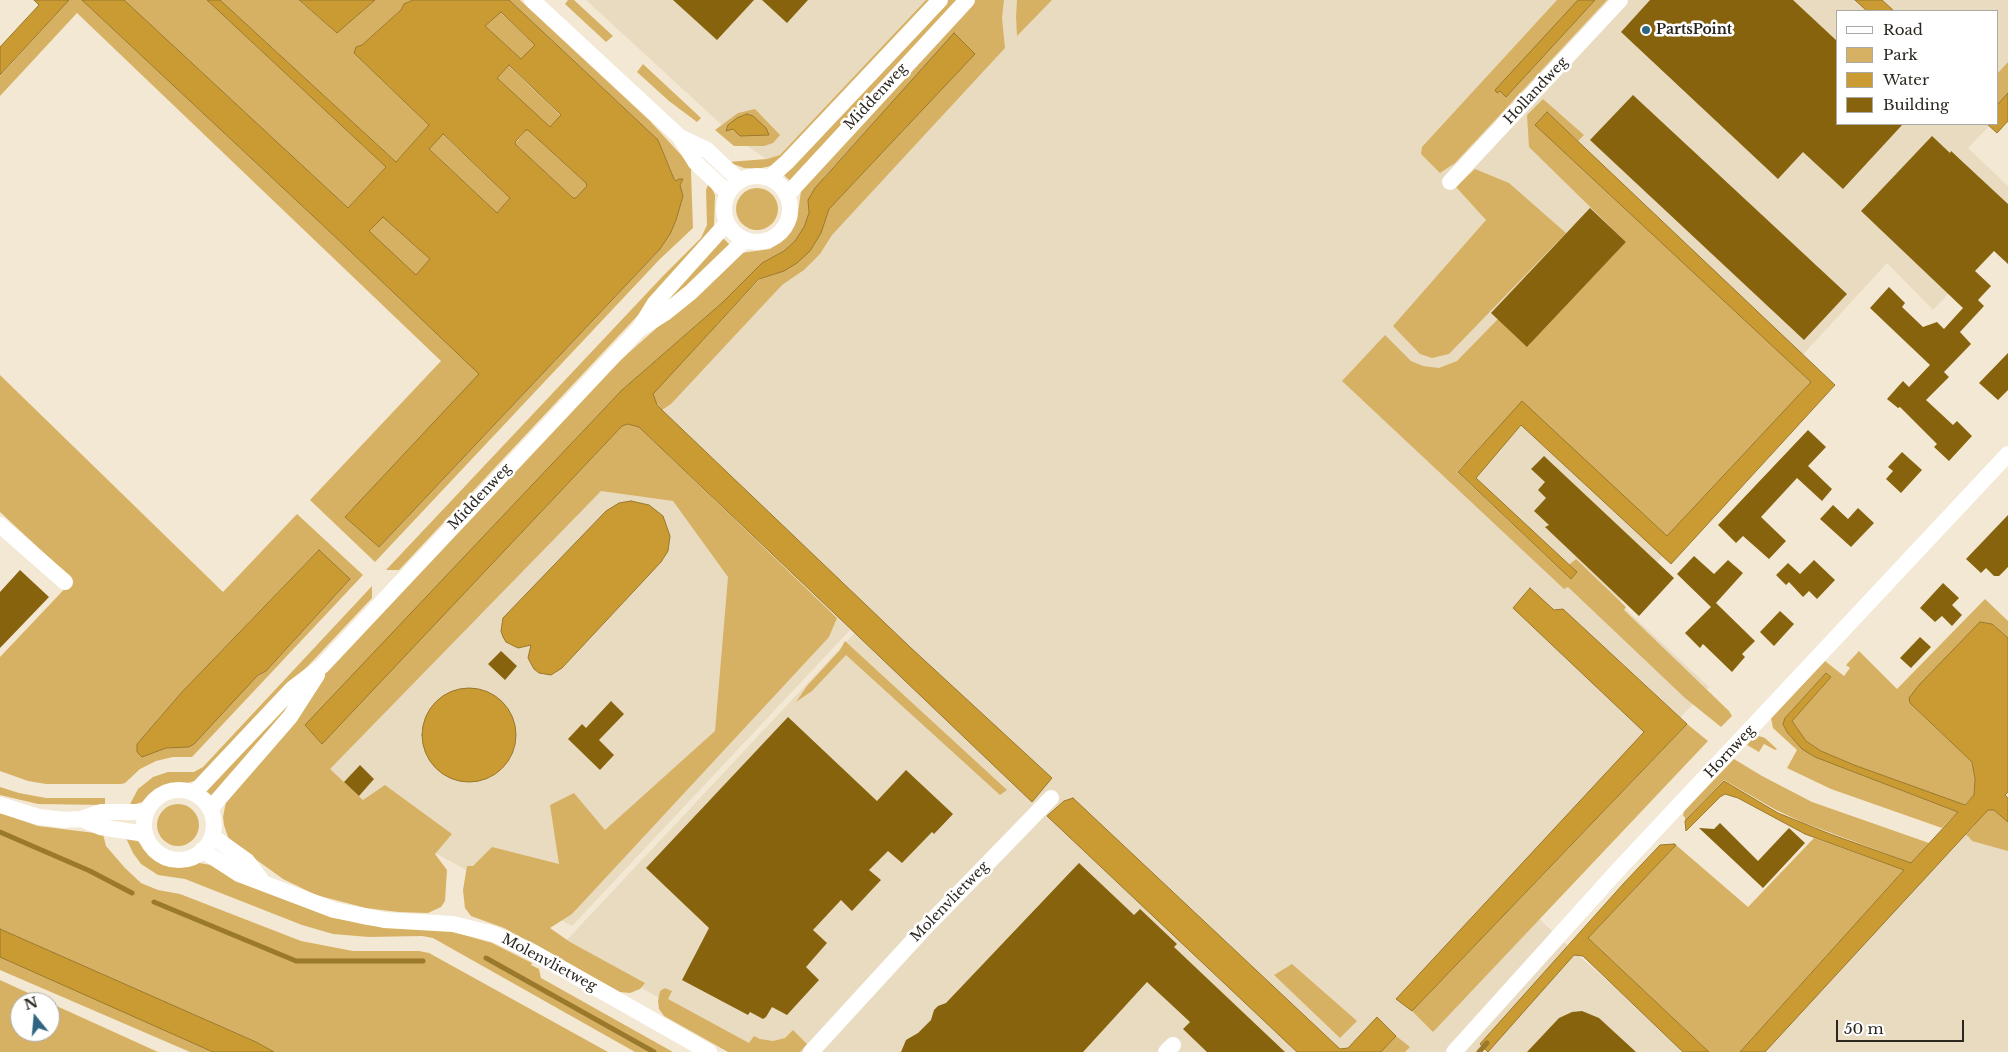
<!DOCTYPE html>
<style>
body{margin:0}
#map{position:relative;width:2008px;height:1052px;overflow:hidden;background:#f3e8d3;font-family:"Libre Baskerville",serif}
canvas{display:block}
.legend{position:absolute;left:1836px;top:10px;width:162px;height:115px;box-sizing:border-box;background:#fff;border:1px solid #aaa9a5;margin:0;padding:6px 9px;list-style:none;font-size:15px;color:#2b271f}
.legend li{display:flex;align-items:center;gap:10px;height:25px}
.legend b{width:25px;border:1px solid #aaa9a5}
.north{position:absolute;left:10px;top:992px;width:50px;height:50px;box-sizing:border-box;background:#fff;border:1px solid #aaa9a5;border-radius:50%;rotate:343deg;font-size:14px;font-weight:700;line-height:20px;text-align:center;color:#2b271f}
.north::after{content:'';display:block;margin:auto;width:18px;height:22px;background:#306581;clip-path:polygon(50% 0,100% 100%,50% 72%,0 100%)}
.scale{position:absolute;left:1836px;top:1020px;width:128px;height:22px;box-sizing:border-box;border:2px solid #2b271f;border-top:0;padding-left:6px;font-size:15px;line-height:18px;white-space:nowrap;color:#2b271f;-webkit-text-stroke:4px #fff;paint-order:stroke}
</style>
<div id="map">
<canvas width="2008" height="1052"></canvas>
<ul class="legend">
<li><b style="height:6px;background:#fff"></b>Road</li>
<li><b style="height:14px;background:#d7b163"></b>Park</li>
<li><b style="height:14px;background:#c99b32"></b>Water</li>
<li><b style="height:14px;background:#86630c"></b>Building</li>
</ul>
<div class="north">N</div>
<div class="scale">50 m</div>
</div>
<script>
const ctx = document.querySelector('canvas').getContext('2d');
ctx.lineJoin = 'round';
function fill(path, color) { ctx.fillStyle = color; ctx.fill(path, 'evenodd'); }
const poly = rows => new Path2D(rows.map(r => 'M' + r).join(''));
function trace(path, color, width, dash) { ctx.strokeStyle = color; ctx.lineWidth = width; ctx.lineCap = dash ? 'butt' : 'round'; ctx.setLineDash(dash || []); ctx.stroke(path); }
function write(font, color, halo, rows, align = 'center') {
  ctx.font = font + ' "Libre Baskerville",serif'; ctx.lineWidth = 5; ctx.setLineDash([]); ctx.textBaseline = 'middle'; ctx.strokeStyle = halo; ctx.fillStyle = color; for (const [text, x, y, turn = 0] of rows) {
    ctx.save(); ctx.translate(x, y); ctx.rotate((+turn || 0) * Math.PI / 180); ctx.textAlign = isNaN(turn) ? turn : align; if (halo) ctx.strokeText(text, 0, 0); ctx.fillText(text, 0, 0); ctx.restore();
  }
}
fill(poly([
 [586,0,2008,0,2008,105,1997,117,1997,11,1837,11,1837,124,1991,124,1968,148,2008,186,2008,230,1933,310,1887,263,1798,360,1823,385,1619,603,1709,687,1513,894,1572,950,1689,1052,752,1052,564,943,865,622,629,398,793,252,816,200,772,163,737,139],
 [639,427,850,630,572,926,337,801,322,744],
 [2008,756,2008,1052,1763,1052]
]), '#e9dbc0');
fill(poly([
 [69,0,82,0,328,230,480,374,345,517,379,547,660,249,670,234,683,196,680,185,683,179,679,179,676,182,674,179,658,140,509,0,520,0,650,121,693,168,691,171,693,228,659,260,375,562,310,500,441,361,77,13,0,96,0,76],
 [124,0,207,0,386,167,348,208],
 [220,0,298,0,337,33,375,0,413,0,404,4,401,10,362,45,356,47,354,53,429,125,396,162],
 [568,0,574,0,613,36,606,42,565,4],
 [926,0,934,0,775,165,757,169,744,168,728,162,767,159,780,155],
 [946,0,961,0,792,180,789,180,784,175],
 [973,0,1004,0,1002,18,1005,48,832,235,820,254,804,270,782,285,671,404,662,410,655,401,653,394,655,391,760,279,784,271,821,233,829,209,975,54,955,34,824,177,808,207,809,213,804,227,795,241,784,251,762,263,723,302,622,390,306,725,322,743,622,426,628,424,639,427,837,618,829,637,572,914,550,928,570,942,645,983,640,989,630,993,620,992,504,928,471,916,465,908,463,890,467,866,473,866,492,847,559,864,550,805,574,793,605,830,715,731,728,577,673,501,601,491,330,769,363,800,385,785,452,834,435,854,447,870,445,901,441,907,428,913,398,912,366,908,316,895,283,879,233,843,228,837,224,825,223,817,226,802,330,667,615,365,741,253,770,249,787,237,797,220,801,191],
 [1017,0,1052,0,1017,36,1016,17],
 [1557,0,1578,0,1495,91,1500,91,1506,97,1595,0,1607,0,1455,163,1440,173,1421,154,1422,147],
 [500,12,535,45,521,59,485,26],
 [2008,62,2008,93,1997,105,1997,74],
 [643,64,701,118,697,122,669,101,637,72],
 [508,65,561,116,550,128,497,78],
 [1543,99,1584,135,1578,141,1547,112,1535,125,1811,382,1667,536,1522,402,1457,472,1559,568,1573,569,1569,565,1576,559,1626,607,1624,610,1729,711,1732,716,1721,727,1685,698,1568,587,1564,589,1342,381,1385,335,1411,361,1423,366,1439,368,1457,361,1498,319,1528,346,1626,242,1529,147,1527,115],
 [755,109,780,135,773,143,764,146,734,146,715,130,738,113],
 [747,114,753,116,769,135,740,136,733,129,726,129,728,126],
 [526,130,528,130,586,183,587,186,576,199,573,198,515,144],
 [442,134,510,198,497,213,428,148],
 [1475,169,1509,183,1566,233,1449,354,1432,358,1420,354,1393,326,1486,220,1456,187],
 [709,183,715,195,714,226,641,312,399,570,386,570,663,276,701,238,707,225,706,190],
 '736 209a21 21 0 1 1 42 0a21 21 0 1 1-42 0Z',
 [383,216,430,259,416,276,368,231],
 [723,238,730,245,662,310,658,306],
 [0,375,223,592,297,514,363,575,192,757,173,757,156,761,140,769,125,783,121,784,46,784,28,781,0,771,0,657,73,580,0,512],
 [318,551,350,579,266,671,258,675,189,747,166,748,142,756,137,752,137,744,182,692],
 [372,586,372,598,258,719,198,780,187,783,165,785,142,802,129,806,138,789,153,777,168,772,194,772,203,767],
 [1985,599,2008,621,2008,638,1992,624,1980,622,1910,703,1972,762,1975,779,1974,795,1964,805,1854,765,1821,751,1806,741,1792,721,1831,677,1826,673,1785,718,1783,724,1787,732,1815,757,1958,812,1942,828,1831,789,1787,768,1797,750,1773,728,1771,718,1825,661,1844,676,1850,668,1846,665,1859,651,1897,689],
 [845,641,1007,790,1000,795,846,655,812,691,796,702,807,686,840,650],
 [303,690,212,796,211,795,206,791],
 [1687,724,1708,741,1433,1032,1412,1011],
 [1759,736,1765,738,1777,749,1775,750,1764,744,1759,752,1747,745,1753,738,1757,738],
 [1734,759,1762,776,1812,802,1929,843,1911,863,1802,822,1776,810,1724,780,1685,821,1685,817,1683,816,1684,811],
 [0,787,19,793,46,798,105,798,105,805,38,804,0,795],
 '157 825a21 21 0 1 1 42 0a21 21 0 1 1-42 0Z',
 [1991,809,1999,813,2008,822,2008,851,1972,841,1969,837,1966,835,1988,810],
 [0,813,38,826,103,834,106,846,125,868,141,883,158,890,180,894,301,941,353,951,419,951,429,953,608,1052,274,1052,256,1042,0,929],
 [126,838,136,839,149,854,165,864,178,866,199,863,211,865,246,884,328,916,366,925,447,930,492,943,532,963,531,965,539,969,541,978,673,1052,635,1052,433,938,422,936,369,937,333,934,302,925,185,879,158,875,141,864,133,853],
 [1814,838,1904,870,1740,1052,1709,1052,1588,938,1676,845,1748,907],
 [0,957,181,1037,213,1052,190,1052,0,970],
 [1292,964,1357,1021,1340,1038,1274,975],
 [0,980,48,1002,20,1002,20,1032,50,1032,50,1003,158,1052,0,1052],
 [665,988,672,991,668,999,749,1043,754,1036,760,1039,773,1041,785,1038,793,1030,807,1044,800,1052,728,1052,664,1016,659,1009,658,1001,660,991],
 [1396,1036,1410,1047,1405,1052,1381,1052]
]), '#d7b163');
const water = poly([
 [34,0,69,0,0,75,0,47,39,5,34,0],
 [82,0,124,0,348,208,386,167,207,0,220,0,396,162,429,125,354,53,356,47,362,45,401,10,404,4,413,0,509,0,658,140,674,179,676,181,679,179,683,179,680,185,683,196,676,220,670,234,660,249,379,547,345,517,479,374,328,230,82,0],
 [501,12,535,45,521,59,485,26,501,12],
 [509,65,561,115,550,127,497,78,509,65],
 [526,130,528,130,586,183,587,186,576,198,573,198,515,144,516,141,526,130],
 [443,134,510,198,497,213,429,149,443,134],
 [383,217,430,259,416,275,369,231,383,217],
 [299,0,375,0,337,33,299,0],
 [1578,0,1595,0,1506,97,1500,91,1497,93,1495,90,1578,0],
 [1855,0,1882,0,1894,11,1867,11,1855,0],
 [954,33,975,54,829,209,821,233,810,251,797,263,784,271,759,279,653,394,657,405,662,410,910,647,1052,778,1032,802,639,427,628,424,622,426,322,744,305,725,622,390,723,302,762,263,784,251,795,241,804,227,809,213,808,200,815,188,954,33],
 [2008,93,2008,121,1997,133,1987,124,1997,124,1997,105,2008,93],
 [1547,112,1835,385,1671,564,1521,425,1476,478,1577,572,1571,579,1458,472,1522,401,1667,536,1811,382,1535,125,1547,112],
 [747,114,753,116,766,128,769,135,740,136,733,129,726,131,728,125,737,118,747,114],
 [631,501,649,505,663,516,670,536,668,551,661,562,562,668,551,675,539,673,534,669,528,658,531,645,518,648,506,642,503,637,501,631,503,618,606,511,619,503,631,501],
 [319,550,350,579,266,671,258,675,194,744,189,747,166,748,142,757,137,752,137,744,182,692,319,550],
 [1530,588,1554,610,1563,609,1687,724,1412,1011,1396,999,1644,732,1513,608,1530,588],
 [1980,622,1992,624,2008,638,2008,792,2005,795,2008,798,2008,822,1994,810,1988,810,1765,1052,1740,1052,1904,870,1805,834,1738,798,1725,794,1720,797,1686,831,1685,821,1724,781,1778,813,1830,834,1911,863,1958,812,1815,757,1802,749,1787,732,1783,724,1785,718,1826,673,1831,677,1792,721,1806,741,1821,751,1854,765,1965,805,1974,795,1975,779,1972,762,1910,703,1909,698,1919,685,1980,622],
 '422 735a47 47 0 1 1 94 0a47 47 0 1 1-94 0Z',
 [1073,798,1340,1049,1348,1048,1377,1017,1396,1036,1381,1052,1297,1052,1047,816,1064,801,1073,798],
 [1674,844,1676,845,1588,938,1709,1052,1683,1052,1583,956,1574,955,1488,1052,1480,1044,1624,883,1660,845,1674,844],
 [0,929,256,1042,274,1052,213,1052,0,957,0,929]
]);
fill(water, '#c99b32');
trace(water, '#9a782c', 1);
trace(poly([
 [0,832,90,871,132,893],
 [154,902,296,961,423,961],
 [486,958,654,1052],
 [1479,1052,1487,1043]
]), '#9a782c', 5);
fill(poly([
 [673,0,754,0,717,40],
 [762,0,808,0,787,23],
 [1650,0,1793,0,1837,41,1837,124,1903,124,1843,189,1803,152,1778,179,1621,32],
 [1633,95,1847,294,1804,340,1590,140],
 [1932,136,1950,153,1951,151,2008,204,2008,264,1994,251,1975,271,1991,286,1978,300,1984,306,1960,332,1971,344,1944,372,1949,377,1926,400,1953,425,1957,421,1972,436,1949,461,1934,447,1937,444,1900,407,1898,408,1887,399,1903,381,1909,387,1930,365,1870,308,1889,287,1905,303,1902,307,1923,327,1937,322,1944,329,1963,308,1861,211],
 [1590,208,1626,242,1527,347,1491,313],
 [2008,353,2008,390,1998,400,1979,383],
 [1808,430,1826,447,1808,466,1832,489,1822,501,1797,478,1761,517,1786,541,1769,559,1743,536,1736,543,1718,525],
 [1902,452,1922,470,1901,493,1886,479,1893,471,1888,467],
 [1544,456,1674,578,1639,616,1545,527,1549,525,1534,511,1546,498,1538,490,1545,482,1531,469],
 [1833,505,1848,519,1858,508,1874,523,1851,547,1820,519],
 [2008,515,2008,567,1999,576,1994,576,1986,568,1981,573,1966,559],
 [1694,556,1714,574,1728,560,1743,573,1716,603,1755,641,1742,654,1745,657,1732,672,1703,644,1700,648,1685,633,1711,607,1677,574],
 [1814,560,1835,580,1817,599,1809,591,1803,597,1789,582,1786,585,1776,575,1788,563,1800,574],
 [20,570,49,597,0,648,0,592],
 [1943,583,1959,598,1952,605,1962,615,1952,626,1942,616,1935,622,1920,608],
 [1780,611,1794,624,1774,646,1760,632],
 [1920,637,1931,647,1911,668,1900,658],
 [501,651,517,666,505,680,488,664],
 [611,701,624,714,599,740,614,755,600,770,568,739,582,724,586,728],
 [788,717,877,801,906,770,953,814,934,834,932,832,902,863,888,851,869,870,881,880,852,911,841,900,813,930,827,943,806,967,819,980,787,1015,772,1007,766,1017,763,1019,750,1012,748,1015,682,980,709,928,646,868],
 [360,765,374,779,359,796,344,782],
 [1720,823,1758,861,1789,828,1805,843,1763,888,1699,828,1714,829],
 [1079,863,1134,915,1140,909,1177,944,1174,947,1285,1052,1207,1052,1183,1029,1190,1022,1147,982,1083,1052,901,1052,906,1040,918,1033,931,1020,934,1010,938,1006,946,1003],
 [1582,1011,1599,1018,1636,1052,1527,1052,1559,1018,1572,1012]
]), '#86630c');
trace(poly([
 [532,0,680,137,696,163,728,193],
 [680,137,707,150,740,181],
 '724 209a33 33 0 1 1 66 0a33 33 0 1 1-66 0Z',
 [769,178,787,162,940,0],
 [1450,182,1620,0],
 [787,195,967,0],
 [641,328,665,313,691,292,745,240],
 [0,525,65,582],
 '144 825a35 35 0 1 1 70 0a35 35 0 1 1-70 0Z',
 [194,793,293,688,322,666,639,329,655,303,727,223],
 [0,805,39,817,65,820,81,819,101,812,146,812],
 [210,809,290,717,317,675],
 [81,819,100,827,145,834],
 [212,836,247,861,262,881],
 [202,850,239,874,334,910,384,920,453,924,494,934,531,951,709,1052],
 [811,1052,921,932,1051,798],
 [1166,1052,1173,1045],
 [1454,1052,1619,869,2008,454]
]), '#fff', 16);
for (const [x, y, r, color] of [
 [1646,30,5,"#306581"]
]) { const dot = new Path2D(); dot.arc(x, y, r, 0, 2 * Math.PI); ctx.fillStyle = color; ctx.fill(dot); trace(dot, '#fff', 2); }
write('bold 14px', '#2b271f', '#fff', [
 ["PartsPoint",1656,30]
], 'left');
write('14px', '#2b271f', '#fff', [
 ["Hollandweg",1536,91,-47],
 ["Middenweg",876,97,-47],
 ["Middenweg",480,497,-47],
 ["Hornweg",1730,752,-47],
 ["Molenvlietweg",950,902,-46],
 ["Molenvlietweg",549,963,28]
]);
</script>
